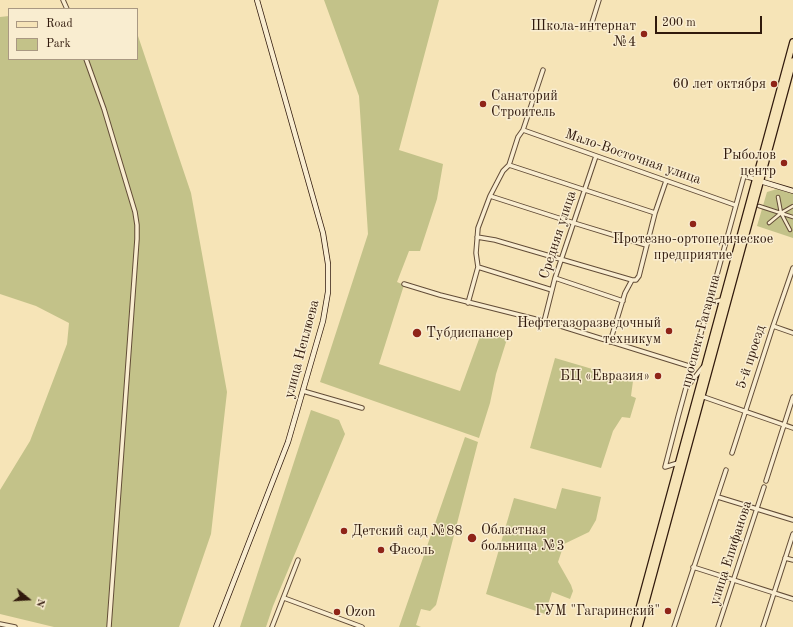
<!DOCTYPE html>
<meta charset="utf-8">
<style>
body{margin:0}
#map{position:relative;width:793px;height:627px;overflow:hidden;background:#f6e4b7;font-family:"Old Standard TT",serif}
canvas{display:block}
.legend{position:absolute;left:8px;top:8px;width:130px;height:52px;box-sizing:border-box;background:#f9edd0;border:1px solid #a99882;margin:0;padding:5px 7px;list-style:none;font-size:12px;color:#30190c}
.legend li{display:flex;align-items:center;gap:8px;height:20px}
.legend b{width:20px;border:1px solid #a99882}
.north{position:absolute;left:8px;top:579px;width:40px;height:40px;-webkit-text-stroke:3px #f9edd0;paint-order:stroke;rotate:108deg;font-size:11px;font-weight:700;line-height:16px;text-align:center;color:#30190c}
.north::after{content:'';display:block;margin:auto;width:14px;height:18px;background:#30190c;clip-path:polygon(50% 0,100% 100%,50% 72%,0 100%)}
.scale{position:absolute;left:655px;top:16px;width:107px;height:18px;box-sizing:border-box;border:2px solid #30190c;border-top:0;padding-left:5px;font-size:12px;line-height:14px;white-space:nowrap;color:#30190c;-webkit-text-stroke:3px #f9edd0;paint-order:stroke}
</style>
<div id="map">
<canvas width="793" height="627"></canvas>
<ul class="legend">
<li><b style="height:5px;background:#f6e4b7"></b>Road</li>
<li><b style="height:11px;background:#c3c289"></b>Park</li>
</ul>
<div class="north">N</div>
<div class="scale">200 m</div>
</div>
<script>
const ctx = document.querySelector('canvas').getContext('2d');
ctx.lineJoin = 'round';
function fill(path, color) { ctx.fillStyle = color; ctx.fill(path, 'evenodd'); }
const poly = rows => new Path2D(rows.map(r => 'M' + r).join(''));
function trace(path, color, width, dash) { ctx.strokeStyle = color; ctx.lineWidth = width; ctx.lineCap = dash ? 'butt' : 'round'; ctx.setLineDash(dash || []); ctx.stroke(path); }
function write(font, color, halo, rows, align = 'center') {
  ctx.font = font + ' "Old Standard TT",serif'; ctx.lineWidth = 3; ctx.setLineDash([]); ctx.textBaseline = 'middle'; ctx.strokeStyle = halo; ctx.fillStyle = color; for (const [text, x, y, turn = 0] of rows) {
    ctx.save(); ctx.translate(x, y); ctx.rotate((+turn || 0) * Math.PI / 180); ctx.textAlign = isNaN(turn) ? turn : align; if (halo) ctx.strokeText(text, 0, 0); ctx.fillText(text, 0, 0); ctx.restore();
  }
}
fill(poly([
 [324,0,439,0,399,150,443,164,437,199,420,251,409,251,397,282,404,285,379,364,460,391,482,331,507,339,496,374,490,403,479,438,320,382,368,234,359,96],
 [9,16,9,59,137,59,137,33,191,193,227,392,211,534,179,627,54,627,0,614,0,490,30,441,67,344,69,323,36,306,0,294,0,17],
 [777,189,793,194,793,238,757,226,767,192],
 [555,358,633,381,631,396,636,398,630,418,622,417,613,431,601,468,530,448],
 [311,410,339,420,345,434,273,606,266,627,240,627],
 [465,437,478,442,436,605,430,611,421,609,416,625,421,627,399,627],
 [562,488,601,497,596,520,589,532,564,544,558,562,571,585,573,591,570,599,552,592,545,614,486,594,514,498,556,509]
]), '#c3c289');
const pedestrian = poly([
 [778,197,781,213,790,230],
 [759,206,793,217],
 [769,223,781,213,793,206]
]);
const minor = poly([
 [63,0,67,9],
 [590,29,599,0],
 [86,59,104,109,135,212,137,225,137,239,109,627],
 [523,130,735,205],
 [509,165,655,213],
 [490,196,574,223,646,245],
 [477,237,495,240,632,280],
 [478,267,552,290],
 [555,278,623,301],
 [404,284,440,295,551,323,692,367],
 [468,303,478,267,476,253,478,228,490,196,503,171,509,165,518,137,523,130,543,70],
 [709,303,722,300],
 [544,322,555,278,596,156],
 [773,326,793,333],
 [610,342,625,293,632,280,636,280,639,276,655,213,666,181],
 [687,387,703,367],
 [303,391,362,408],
 [701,396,793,428],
 [732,453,773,326,793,268],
 [665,467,678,417,744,176,755,179],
 [665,467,678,463],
 [766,481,793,397],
 [718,497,793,520],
 [785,558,793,560],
 [693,567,793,599],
 [284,598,362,627],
 [0,624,15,627],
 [272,627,298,560],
 [674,627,726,470],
 [718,627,764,487],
 [763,627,793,534]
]);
const secondary = poly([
 [760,181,793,191],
 [216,627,288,442,323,321,328,292,328,264,323,233,257,0]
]);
const primary = poly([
 [634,627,793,42],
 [639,627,793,61]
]);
trace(pedestrian, '#624c37', 4.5);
trace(minor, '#624c37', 5.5);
trace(secondary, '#30190c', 6);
trace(primary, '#30190c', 8);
trace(pedestrian, '#f9edd0', 2.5);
trace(minor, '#f9edd0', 3.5);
trace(secondary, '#f9edd0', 4.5);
trace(primary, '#f6e4b7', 5.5);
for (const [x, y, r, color] of [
 [644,34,4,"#8f2418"],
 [774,84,4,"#8f2418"],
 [483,104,4,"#8f2418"],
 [784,163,4,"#8f2418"],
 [693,224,4,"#8f2418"],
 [669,331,4,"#8f2418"],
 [417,333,5,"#8f2418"],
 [658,376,4,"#8f2418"],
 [344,531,4,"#8f2418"],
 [472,538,5,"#8f2418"],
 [381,550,4,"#8f2418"],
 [668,611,4,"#8f2418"],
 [337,612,4,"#8f2418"]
]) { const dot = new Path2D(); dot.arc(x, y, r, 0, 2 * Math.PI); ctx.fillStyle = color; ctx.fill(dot); trace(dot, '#f9edd0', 1.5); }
write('14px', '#30190c', '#f9edd0', [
 ["Школа-интернат",636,26],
 ["№4",636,42],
 ["60 лет октября",766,84],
 ["Санаторий",491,96,"left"],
 ["Строитель",491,112,"left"],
 ["Рыболов",776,155],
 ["центр",776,171],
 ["Протезно-ортопедическое",693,239,"center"],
 ["предприятие",693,255,"center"],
 ["Нефтегазоразведочный",661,323],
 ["техникум",661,339],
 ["Тубдиспансер",426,333,"left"],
 ["БЦ «Евразия»",650,376],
 ["Областная",481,530,"left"],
 ["больница №3",481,546,"left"],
 ["Детский сад №88",352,531,"left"],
 ["Фасоль",389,550,"left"],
 ["ГУМ \"Гагаринский\"",660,611],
 ["Ozon",345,612,"left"]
], 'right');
write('14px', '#30190c', '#f9edd0', [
 ["Мало-Восточная улица",633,157,19],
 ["Средняя улица",558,235,-72],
 ["проспект Гагарина",701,331,-75],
 ["улица Неплюева",302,349,-75],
 ["5-й проезд",751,357,-72],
 ["улица Епифанова",731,553,-72]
]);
</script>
